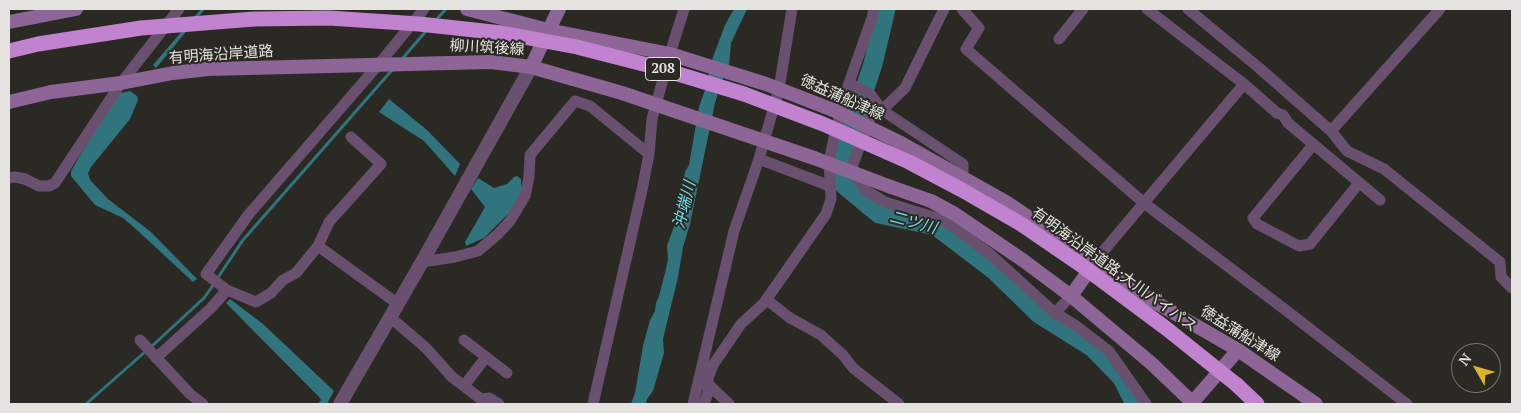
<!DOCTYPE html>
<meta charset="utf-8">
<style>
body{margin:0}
#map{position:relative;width:1521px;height:413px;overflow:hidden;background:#2b2923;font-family:"PT Serif",serif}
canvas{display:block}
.frame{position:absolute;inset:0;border:10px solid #e5e3df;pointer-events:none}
.north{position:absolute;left:1451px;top:343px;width:50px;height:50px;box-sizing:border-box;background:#2b2923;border:1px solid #75736e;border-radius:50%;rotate:308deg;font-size:14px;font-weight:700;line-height:20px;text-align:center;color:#e5e3df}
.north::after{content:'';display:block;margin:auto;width:18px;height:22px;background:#dcb233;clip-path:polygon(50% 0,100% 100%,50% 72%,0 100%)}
</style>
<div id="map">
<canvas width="1521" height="413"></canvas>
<div class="frame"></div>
<div class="north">N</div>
</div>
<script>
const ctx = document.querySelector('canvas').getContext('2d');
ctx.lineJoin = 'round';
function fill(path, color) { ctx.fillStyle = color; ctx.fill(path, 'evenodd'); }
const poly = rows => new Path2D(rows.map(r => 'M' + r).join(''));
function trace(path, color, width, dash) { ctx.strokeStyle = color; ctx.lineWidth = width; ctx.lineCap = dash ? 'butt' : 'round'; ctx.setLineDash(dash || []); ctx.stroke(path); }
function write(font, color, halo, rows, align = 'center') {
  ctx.font = font + ' "PT Serif","Noto Sans JP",serif'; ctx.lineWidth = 4; ctx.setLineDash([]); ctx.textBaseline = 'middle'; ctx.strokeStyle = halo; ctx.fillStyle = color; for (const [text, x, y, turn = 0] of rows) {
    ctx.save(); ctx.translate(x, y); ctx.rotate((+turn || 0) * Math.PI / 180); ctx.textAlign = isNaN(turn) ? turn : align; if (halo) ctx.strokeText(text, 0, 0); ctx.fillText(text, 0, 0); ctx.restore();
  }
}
fill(poly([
 [201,9,205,9,156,68,153,65],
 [734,9,747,9,731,43,729,66,721,83,715,103,690,224,683,247,678,277,663,339,664,353,653,391,647,399,646,404,631,404,635,393,643,346,650,320,655,311,656,303,659,296,665,273,668,260,667,246,677,218,678,205,685,172,689,165,699,107,705,90,713,57,725,25],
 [130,91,137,96,138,100,130,119,91,167,88,173,90,180,108,199,151,232,197,279,193,282,137,230,123,218,95,205,71,176,71,171,116,94],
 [389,99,427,130,460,164,455,176,424,141,379,112],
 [517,176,521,179,522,197,513,209,484,238,466,246,465,242,485,207,471,189,478,178,494,188,507,184,514,177],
 [230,299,263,324,334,391,327,404,318,404,321,400,318,396,226,303]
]), '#31747e');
trace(poly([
 [435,21,446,9],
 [402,59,427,30],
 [217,279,243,240,393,69],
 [151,347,204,298,214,284],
 [86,404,146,351]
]), '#31747e', 3);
trace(poly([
 [886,9,873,64,844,151,844,185,879,214,936,226,995,271,1039,314,1093,348,1122,378,1135,404]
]), '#31747e', 19);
trace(poly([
 [944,9,905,88,882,110,871,115,852,167,865,190,885,202,946,221,990,254,1055,313,1075,325,1109,351,1146,404],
 [962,9,979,28,966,49,1144,203,1283,308,1407,404],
 [1147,9,1244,84,1277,113,1283,115,1288,123,1380,200],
 [1188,9,1258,67,1331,131,1347,151,1384,169,1500,262,1501,277,1512,288],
 [1059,39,1083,9],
 [849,83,871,95,882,110,963,164,963,179],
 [1331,131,1440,9],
 [1313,145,1253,218,1257,224,1299,246,1310,244,1359,183],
 [759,159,830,186],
 [9,178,15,177,25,179,39,186,49,186,55,183,121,83,179,9],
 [318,246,329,222,381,164,351,137],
 [1095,261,1244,84],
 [422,262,455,257,478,251,498,234,510,221,525,196,529,177,530,155,575,101,590,106,649,154],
 [767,300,790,318,821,335,843,355,853,368,899,404],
 [398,304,318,246,296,273,283,280,271,293,256,302,227,290,206,274,249,214,379,64,424,9],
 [1055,313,1071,296],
 [390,317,426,348,452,377,481,399,489,398,499,404],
 [140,340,190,394,203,404],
 [464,340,507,373],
 [156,358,211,308,227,290],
 [708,384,729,404],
 [464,386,486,357],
 [593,404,642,190,649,154,652,119,670,54,684,9],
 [693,404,734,231,759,159,779,89,792,9],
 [704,404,708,393,708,378,713,365,741,324,764,303,826,214,831,199,829,162,835,133,849,83,872,18,874,9]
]), '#69506f', 11);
trace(poly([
 [340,404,422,262,531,67]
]), '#69506f', 14);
trace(poly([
 [467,9,548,30,670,54,766,84,833,110],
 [9,22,76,9],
 [531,67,559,9],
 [9,102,51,92,121,83,173,73,208,69,491,62,531,67,622,93,814,158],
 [901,143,1006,202,1148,298,1238,350,1316,404],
 [891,187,931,201,955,214,1024,261,1071,296,1151,363,1194,404],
 [1071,296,1095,262],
 [1192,403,1238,350]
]), '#8d6596', 14);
trace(poly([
 [1237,385,1257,404]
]), '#c182cf', 15);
trace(poly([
 [833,110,901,143],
 [814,158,891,187]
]), '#8d6596', 14);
trace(poly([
 [9,51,38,44,141,28,254,19,329,18,419,24,502,33,577,47,655,67,744,94,823,124,909,162,962,190,1021,224,1081,265,1167,329,1237,385]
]), '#c182cf', 15);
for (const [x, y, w] of [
 [663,69,35]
]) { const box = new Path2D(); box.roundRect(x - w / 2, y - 11.5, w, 23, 4); ctx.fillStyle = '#2b2923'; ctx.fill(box); trace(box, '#e5e3df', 1); }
write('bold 14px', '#e5e3df', null, [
 ["208",663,69]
]);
write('15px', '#e5e3df', '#2b2923', [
 ["柳川筑後線",487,48,3],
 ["有明海沿岸道路",221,55,-4],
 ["徳益蒲船津線",842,98,24],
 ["有明海沿岸道路;大川バイパス",1114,270,36],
 ["徳益蒲船津線",1240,334,32]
]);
write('italic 16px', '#74dceb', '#2b2923', [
 ["沖端川",685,205,-76],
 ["二ツ川",913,223,15]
]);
</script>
